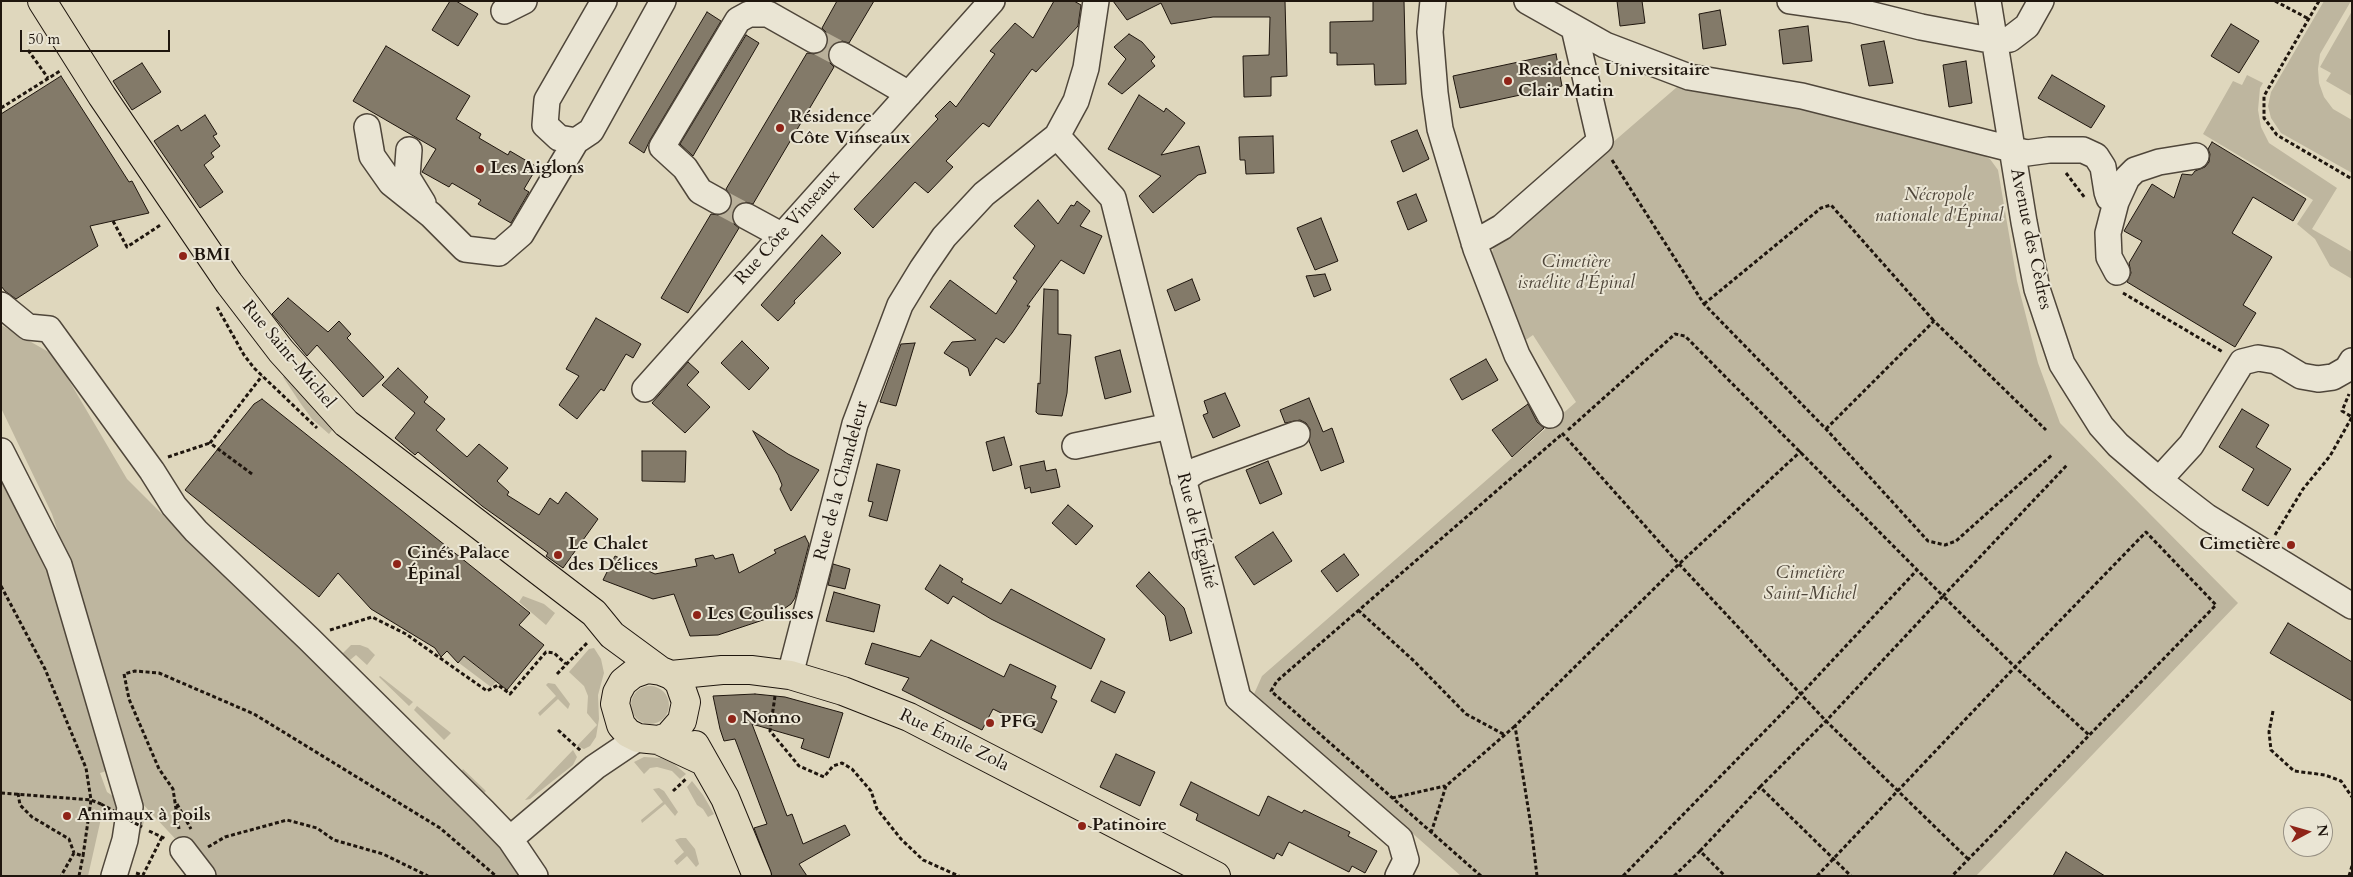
<!DOCTYPE html>
<meta charset="utf-8">
<style>
body{margin:0}
#map{position:relative;width:2353px;height:877px;overflow:hidden;background:#dfd7bd;font-family:Cardo,serif}
canvas{display:block}
.frame{position:absolute;inset:0;border:2px solid #1f160e;pointer-events:none}
.north{position:absolute;left:2283px;top:807px;width:50px;height:50px;box-sizing:border-box;background:#eae5d4;border:1px solid #999285;border-radius:50%;rotate:84deg;font-size:14px;font-weight:700;line-height:20px;text-align:center;color:#1f160e}
.north::after{content:'';display:block;margin:auto;width:18px;height:22px;background:#8f2418;clip-path:polygon(50% 0,100% 100%,50% 72%,0 100%)}
.scale{position:absolute;left:20px;top:30px;width:150px;height:22px;box-sizing:border-box;border:2px solid #1f160e;border-top:0;padding-left:6px;font-size:15px;line-height:18px;white-space:nowrap;color:#1f160e;-webkit-text-stroke:4px #eae5d4;paint-order:stroke}
</style>
<div id="map">
<canvas width="2353" height="877"></canvas>
<div class="frame"></div>
<div class="north">N</div>
<div class="scale">50 m</div>
</div>
<script>
const ctx = document.querySelector('canvas').getContext('2d');
ctx.lineJoin = 'round';
function fill(path, color) { ctx.fillStyle = color; ctx.fill(path, 'evenodd'); }
const poly = rows => new Path2D(rows.map(r => 'M' + r).join(''));
function trace(path, color, width, dash) { ctx.strokeStyle = color; ctx.lineWidth = width; ctx.lineCap = dash ? 'butt' : 'round'; ctx.setLineDash(dash || []); ctx.stroke(path); }
function write(font, color, halo, rows, align = 'center') {
  ctx.font = font + ' Cardo,serif'; ctx.lineWidth = 4; ctx.setLineDash([]); ctx.textBaseline = 'middle'; ctx.strokeStyle = halo; ctx.fillStyle = color; for (const [text, x, y, turn = 0] of rows) {
    ctx.save(); ctx.translate(x, y); ctx.rotate((+turn || 0) * Math.PI / 180); ctx.textAlign = isNaN(turn) ? turn : align; if (halo) ctx.strokeText(text, 0, 0); ctx.fillText(text, 0, 0); ctx.restore();
  }
}
fill(poly([
 [2324,1,2351,1,2320,54,2318,69,2319,83,2324,97,2333,109,2352,120,2352,173,2281,133,2271,118,2268,106,2271,92],
 [2352,11,2352,96,2326,81,2331,73,2320,67],
 [2247,75,2263,83,2260,88,2258,110,2261,127,2269,143,2337,188,2312,229,2352,252,2352,279,2330,266,2315,239,2297,224,2313,200,2203,134,2233,81,2242,85],
 [1677,87,1782,104,1966,146,1990,159,1998,170,2017,281,2038,363,2060,423,2238,603,1976,876,1461,876,1254,694,1262,676,1576,402,1533,335,1520,344,1488,263,1495,244],
 [1,325,54,355,127,479,198,550,495,836,524,876,210,876,139,800,119,719,52,514,1,408],
 [288,374,336,425,329,434,312,419,301,404,283,377],
 [1,476,51,563,110,770,100,773,107,792,145,818,140,835,102,814,88,876,1,876],
 [523,596,544,604,555,613,546,625,519,602],
 [351,645,360,645,368,648,375,655,367,665,356,655,344,665,342,654],
 [594,648,601,659,604,673,598,695,599,719,596,737,590,746,584,749,577,746,597,725,587,713,588,696,584,686,569,672,589,649],
 [464,656,496,682,491,687,459,663],
 [380,676,413,702,409,706,379,677],
 [548,683,555,684,570,704,568,709,558,699,540,716,538,713,556,696,546,685],
 '631 705a19 19 0 1 1 38 0a19 19 0 1 1-38 0Z',
 [417,706,451,733,444,740,414,710],
 [573,750,577,757,573,765,530,799,525,800],
 [644,757,661,758,673,763,686,774,680,779,672,771,657,767,650,768,644,774,634,762],
 [463,769,486,791,484,793,481,794,460,774],
 [692,781,703,795,714,814,708,817,703,809,697,805,687,787],
 [659,788,664,791,678,812,675,816,665,804,642,823,641,820,663,802,653,789],
 [680,838,686,838,695,849,699,864,696,867,687,856,677,865,674,861,684,852,675,840]
]), '#beb69f');
const building = poly([
 [450,1,456,1,478,14,458,46,432,30,450,1],
 [837,1,874,1,849,43,842,41,835,42,830,47,828,55,830,63,834,67,753,204,745,202,738,204,734,209,732,217,734,224,739,228,688,313,661,298,711,214,719,215,726,213,730,208,732,200,726,189,807,53,815,54,822,52,826,47,828,39,826,32,822,28,837,1],
 [1054,1,1074,1,1081,5,1078,26,1036,72,1032,69,989,127,983,123,946,161,953,167,928,193,915,182,873,228,854,209,938,119,935,116,950,101,956,107,995,54,990,51,1015,23,1033,38,1054,1],
 [1113,1,1285,1,1287,76,1271,77,1271,96,1244,97,1243,56,1269,55,1270,17,1213,17,1171,24,1161,3,1127,20,1113,1],
 [1373,1,1404,1,1406,84,1375,85,1374,64,1337,65,1337,53,1330,53,1330,22,1373,21,1373,1],
 [1617,1,1642,1,1645,23,1620,26,1617,1],
 [1720,10,1726,45,1703,49,1699,14,1720,10],
 [707,12,721,21,650,140,644,153,629,143,707,12],
 [2231,24,2259,41,2239,73,2211,56,2231,24],
 [1808,26,1812,61,1783,64,1779,30,1808,26],
 [1129,34,1142,42,1155,57,1151,61,1155,66,1122,94,1108,84,1126,59,1114,47,1129,34],
 [746,35,759,43,693,156,680,144,746,35],
 [1884,41,1893,83,1869,86,1861,45,1884,41],
 [386,46,470,96,456,119,481,134,479,138,508,155,510,151,537,167,524,189,529,192,511,223,478,204,481,200,452,183,449,187,422,172,436,149,353,101,386,46],
 [1556,54,1562,86,1460,108,1453,76,1556,54],
 [1966,61,1972,103,1949,107,1943,65,1966,61],
 [142,63,161,92,132,110,113,81,142,63],
 [2052,75,2105,106,2091,128,2038,98,2052,75],
 [61,76,129,182,132,181,149,213,90,226,98,246,16,299,5,291,1,286,1,114,61,76],
 [1139,95,1164,112,1166,108,1185,123,1161,155,1199,146,1206,173,1198,175,1153,213,1139,196,1161,176,1108,149,1139,95],
 [205,115,217,134,213,136,220,146,211,153,214,157,204,165,223,192,200,208,154,141,178,125,181,131,205,115],
 [1417,130,1429,159,1403,172,1391,141,1417,130],
 [1273,136,1274,173,1246,174,1245,160,1240,160,1239,137,1273,136],
 [2212,142,2306,199,2293,221,2253,197,2232,233,2272,257,2243,305,2256,313,2235,347,2127,282,2131,273,2129,263,2142,241,2124,231,2152,184,2174,198,2182,174,2192,175,2195,171,2205,167,2209,162,2210,154,2208,149,2212,142],
 [1416,194,1427,221,1408,230,1397,202,1416,194],
 [1038,200,1058,224,1071,205,1074,206,1077,201,1090,211,1080,226,1102,236,1084,274,1061,260,1027,306,1030,306,1012,333,1004,343,996,338,970,376,968,368,944,353,952,342,976,340,930,307,950,280,996,314,1017,281,1013,278,1035,246,1014,226,1038,200],
 [1321,218,1338,261,1315,270,1297,228,1321,218],
 [822,235,841,253,794,301,795,303,778,321,761,305,822,235],
 [1325,274,1331,290,1314,297,1306,276,1325,274],
 [1192,279,1200,300,1175,311,1167,290,1192,279],
 [1044,289,1058,290,1058,334,1071,335,1067,393,1062,416,1038,414,1036,412,1038,383,1040,384,1044,289],
 [288,298,328,332,339,321,351,334,347,338,384,377,363,397,317,345,307,356,272,314,288,298],
 [596,318,641,344,633,358,626,354,604,391,601,389,577,419,559,405,579,376,566,369,596,318],
 [742,341,769,368,749,390,721,363,742,341],
 [915,343,896,406,880,402,901,344,915,343],
 [1120,350,1131,392,1105,399,1095,357,1120,350],
 [1486,359,1498,380,1462,400,1450,379,1486,359],
 [688,362,699,372,687,385,710,407,685,433,652,403,688,362],
 [398,368,428,397,424,402,445,419,436,430,467,457,479,444,508,468,497,481,509,492,507,495,539,515,550,498,558,504,566,492,598,519,563,568,546,556,548,553,482,506,418,452,415,455,395,438,415,413,382,385,398,368],
 [1225,393,1240,426,1213,438,1203,415,1208,413,1204,401,1225,393],
 [1309,398,1323,432,1332,428,1344,462,1321,471,1309,441,1310,429,1306,423,1300,420,1285,423,1280,410,1309,398],
 [262,399,530,613,519,625,544,645,507,690,464,656,458,663,447,651,441,657,435,648,371,609,338,573,319,597,185,490,254,404,262,399],
 [1528,404,1537,422,1544,428,1512,457,1492,430,1528,404],
 [2242,409,2269,425,2256,447,2291,469,2268,506,2242,490,2254,469,2219,447,2242,409],
 [753,431,788,454,819,470,791,511,780,489,782,485,778,475,753,431],
 [1004,437,1012,465,993,471,986,442,1004,437],
 [642,451,686,451,685,482,642,481,642,451],
 [1044,461,1046,471,1056,469,1060,487,1031,493,1030,487,1025,489,1020,466,1044,461],
 [1268,461,1282,494,1260,504,1246,470,1268,461],
 [877,464,900,470,887,521,869,516,873,502,868,501,877,464],
 [1068,505,1093,526,1076,545,1052,523,1068,505],
 [1273,532,1292,561,1254,585,1235,557,1273,532],
 [805,536,809,544,795,598,791,604,772,617,718,635,690,636,674,594,653,599,603,580,615,556,655,574,697,566,695,559,713,555,715,559,733,554,739,573,776,553,774,550,805,536],
 [1344,554,1359,575,1337,592,1321,571,1344,554],
 [833,564,850,569,845,589,828,585,833,564],
 [940,565,963,579,961,582,1001,604,1011,589,1105,639,1091,669,991,619,953,596,948,604,925,589,940,565],
 [1149,572,1184,608,1192,633,1170,641,1165,616,1136,586,1149,572],
 [834,592,880,605,874,632,826,621,834,592],
 [2288,623,2352,662,2352,701,2270,653,2288,623],
 [931,640,1004,677,1010,664,1056,686,1051,698,1057,701,1042,733,993,709,982,730,902,690,909,678,865,664,872,643,920,657,931,640],
 [1101,681,1125,692,1115,713,1091,701,1101,681],
 [755,694,785,697,843,713,829,758,801,748,804,739,752,724,787,816,792,814,803,844,845,825,850,835,799,864,807,876,772,876,754,828,767,824,735,739,724,741,720,729,713,696,755,694],
 [1116,754,1155,772,1140,806,1100,787,1116,754],
 [1191,782,1259,816,1268,796,1302,813,1304,810,1350,832,1348,836,1377,851,1365,873,1352,866,1349,872,1289,842,1282,856,1277,853,1274,859,1196,820,1198,814,1180,805,1191,782],
 [2066,852,2105,876,2053,876,2066,852]
]);
fill(building, '#837a69');
trace(building, '#1f160e', 1);
trace(poly([
 [814,40,842,55],
 [718,201,746,216]
]), '#b9b09a', 25, [25, 12]);
const minor = poly([
 [604,1,547,100,545,125,559,138,576,141,591,131,663,1],
 [1433,1,1430,32,1435,93,1440,129,1476,249,1517,355,1550,415],
 [1527,1,1605,45,1689,77,1802,96,2027,153,2049,150,2083,150,2096,156,2103,167,2107,192,2109,198,2116,202],
 [1790,1,1853,10,1921,27,1995,41,2010,39,2027,26,2041,1],
 [1988,1,2024,222,2037,289,2062,364,2101,426,2118,445,2159,480,2207,517,2352,606],
 [504,11,524,1],
 [842,55,909,94],
 [367,127,372,156,391,183,431,215,465,249,499,253,521,234,576,141],
 [1057,136,1113,198,1238,698,1400,839,1406,860,1398,876],
 [409,150,407,177,423,203],
 [718,201,700,191,685,168,662,147,738,20,749,14,768,14,814,40],
 [746,216,781,235],
 [1474,243,1502,227,1600,141,1574,28],
 [2117,272,2109,257,2108,233,2116,202,2127,178,2135,170,2159,162,2196,156],
 [1,305,28,327,49,329,152,471,174,506,196,531,309,639,483,811,510,839,535,876],
 [645,389,992,1],
 [1075,446,1170,426],
 [1,451,59,565,130,807,125,840,114,876],
 [1183,480,1197,470,1297,434],
 [2159,480,2191,445,2242,362,2258,358,2276,361,2301,376,2318,379,2333,377,2347,369,2352,361],
 [790,675,855,424,900,305,922,269,944,237,984,194,1057,136,1076,101,1086,68,1096,1],
 [510,839,595,767,638,738],
 [183,850,203,876]
]);
const major = poly([
 [42,1,102,96,229,283,281,351,346,423,594,613,612,635,661,671],
 [671,675,722,670,751,670,790,675,843,691,909,717,1216,876],
 [658,740,668,737,682,721,686,702,679,682,671,675,661,671,647,669,633,674,623,682,617,693,615,704,621,725,628,733,638,738,658,740,703,761],
 [695,745,725,798,757,876]
]);
trace(minor, '#4f463a', 28);
trace(major, '#1f160e', 30);
trace(poly([
 [2275,1,2309,19],
 [2319,1,2264,96,2264,118,2277,135,2352,179],
 [28,50,48,78],
 [1,108,60,71],
 [1612,160,1704,304,1826,429,1928,541,1945,545,1956,541,2053,454],
 [2066,173,2085,198],
 [113,221,127,247,162,224],
 [2123,293,2223,352],
 [1704,304,1821,208,1831,205,1934,321],
 [217,307,244,355,254,368,317,428],
 [1826,429,1934,321,2046,430],
 [1568,430,1675,334,1685,336,1943,596,2067,465],
 [1562,433,1679,564,1826,721,1968,859],
 [168,457,210,443],
 [252,474,210,443,262,376],
 [2275,535,2303,489,2330,456,2352,417,2342,411,2349,394],
 [1,586,45,669,86,768,91,800,83,856,74,853,61,876],
 [1358,610,1414,661,1466,714,1505,735],
 [330,630,372,617,406,634,487,691,498,685,510,694,546,652,554,653,566,664],
 [557,674,587,643],
 [775,696,770,731,799,766,824,777,833,766,842,763,852,769,871,791,877,809,901,839,923,860,959,876],
 [2273,711,2269,732,2271,750,2294,771,2325,775,2341,781,2352,797],
 [558,730,581,751],
 [1760,787,1826,721,1943,596,2015,667,2146,532,2216,605,1952,876],
 [673,791,687,778],
 [1,793,91,800,101,804],
 [18,793,20,805,32,817,69,839,74,853],
 [1392,798,1445,786],
 [177,804,191,829],
 [179,829,173,789,159,769,129,699,124,674,135,671,159,673,254,714,440,828,496,876],
 [149,831,166,839],
 [1431,833,1446,786,1515,726],
 [208,847,225,837,287,820,317,828,334,840,383,854,428,876],
 [1700,851,1760,787,1851,876],
 [136,873,143,875,162,837],
 [79,876,83,856],
 [1481,876,1271,691,1277,681,1561,435],
 [1537,876,1531,826,1515,726,1679,564,1801,451],
 [1623,876,1801,694,1917,570],
 [1674,876,1700,851,1725,876],
 [1817,876,2015,667,2089,735],
 [2349,876,2352,866]
]), '#1f160e', 3, [4, 2.5]);
trace(minor, '#eae5d4', 25);
trace(major, '#dfd7bd', 28);
trace(poly([
 [101,804,142,827]
]), '#1f160e', 3, [4, 2.5]);
for (const [x, y, r, color] of [
 [1508,81,5,"#8f2418"],
 [780,128,5,"#8f2418"],
 [480,169,5,"#8f2418"],
 [183,256,5,"#8f2418"],
 [2291,545,5,"#8f2418"],
 [558,555,5,"#8f2418"],
 [397,564,5,"#8f2418"],
 [697,615,5,"#8f2418"],
 [732,719,5,"#8f2418"],
 [990,723,5,"#8f2418"],
 [67,816,5,"#8f2418"],
 [1082,826,5,"#8f2418"]
]) { const dot = new Path2D(); dot.arc(x, y, r, 0, 2 * Math.PI); ctx.fillStyle = color; ctx.fill(dot); trace(dot, '#eae5d4', 2); }
write('bold 18px', '#1f160e', '#eae5d4', [
 ["Residence Universitaire",1518,71],
 ["Clair Matin",1518,92],
 ["Résidence",790,118],
 ["Côte Vinseaux",790,139],
 ["Les Aiglons",490,169],
 ["BMI",193,256],
 ["Le Chalet",568,545],
 ["des Délices",568,566],
 ["Cimetière",2281,545,"right"],
 ["Cinés Palace",407,554],
 ["Épinal",407,575],
 ["Les Coulisses",707,615],
 ["Nonno",742,719],
 ["PFG",1000,723],
 ["Animaux à poils",77,816],
 ["Patinoire",1092,826]
], 'left');
write('italic 18px', '#4f463a', '#eae5d4', [
 ["Nécropole",1939,196],
 ["nationale d'Épinal",1939,217],
 ["Cimetière",1576,263],
 ["israélite d'Épinal",1576,284],
 ["Cimetière",1810,574],
 ["Saint-Michel",1810,595]
]);
write('18px', '#1f160e', '#eae5d4', [
 ["Rue Côte Vinseaux",788,228,-48],
 ["Avenue des Cèdres",2030,239,78],
 ["Rue Saint-Michel",288,355,50],
 ["Rue de la Chandeleur",842,481,-75],
 ["Rue de l'Égalité",1196,531,76],
 ["Rue Émile Zola",954,741,26]
]);
</script>
